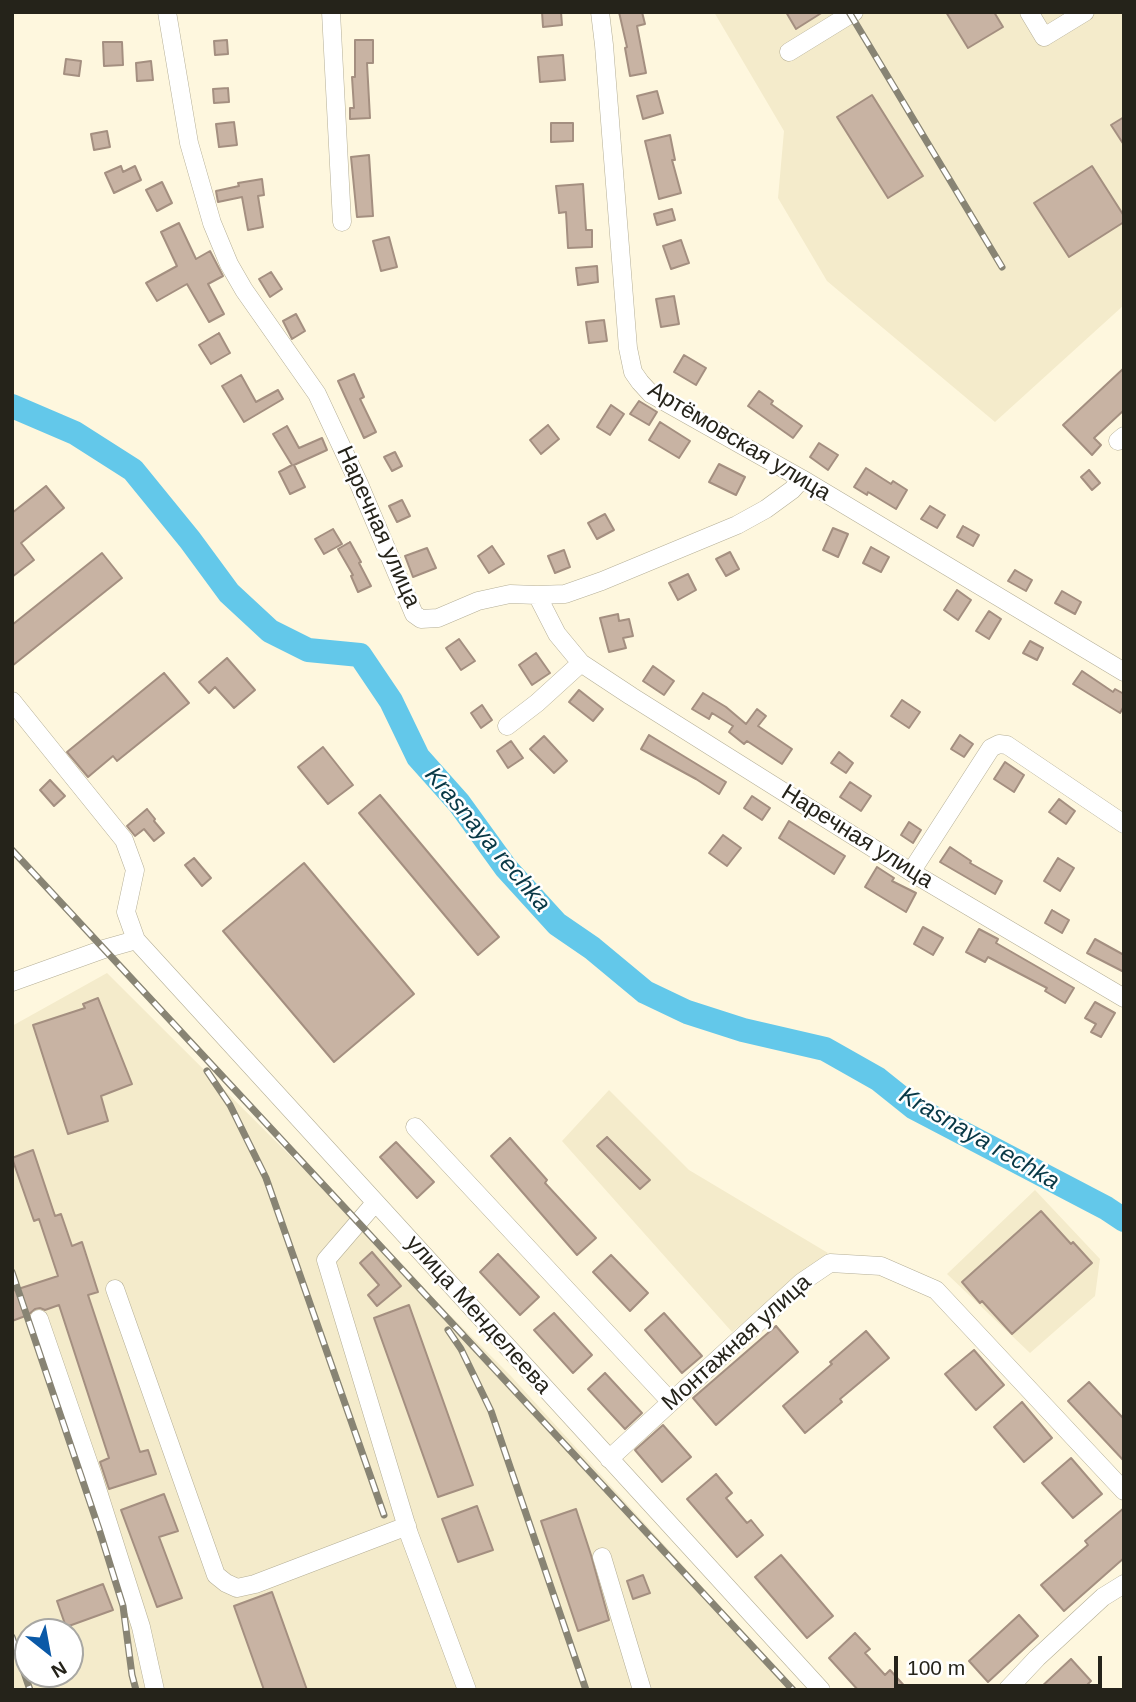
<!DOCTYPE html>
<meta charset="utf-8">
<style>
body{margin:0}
#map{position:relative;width:1136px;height:1702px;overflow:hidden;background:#fef7de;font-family:Arial,sans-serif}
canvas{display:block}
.frame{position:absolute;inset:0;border:14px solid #25231a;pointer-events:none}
.north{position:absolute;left:14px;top:1618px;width:70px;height:70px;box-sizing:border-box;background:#fff;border:2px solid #a8a7a3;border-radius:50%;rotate:149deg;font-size:19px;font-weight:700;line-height:28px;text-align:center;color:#25231a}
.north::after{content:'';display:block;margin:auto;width:24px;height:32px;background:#0a59a7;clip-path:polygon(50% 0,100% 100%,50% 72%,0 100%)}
.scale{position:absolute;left:894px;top:1656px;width:208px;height:32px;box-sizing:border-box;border:4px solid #25231a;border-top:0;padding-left:9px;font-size:21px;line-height:24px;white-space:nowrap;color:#25231a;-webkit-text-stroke:5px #fff;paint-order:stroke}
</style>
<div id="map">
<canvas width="1136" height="1702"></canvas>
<div class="frame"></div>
<div class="north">N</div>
<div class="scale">100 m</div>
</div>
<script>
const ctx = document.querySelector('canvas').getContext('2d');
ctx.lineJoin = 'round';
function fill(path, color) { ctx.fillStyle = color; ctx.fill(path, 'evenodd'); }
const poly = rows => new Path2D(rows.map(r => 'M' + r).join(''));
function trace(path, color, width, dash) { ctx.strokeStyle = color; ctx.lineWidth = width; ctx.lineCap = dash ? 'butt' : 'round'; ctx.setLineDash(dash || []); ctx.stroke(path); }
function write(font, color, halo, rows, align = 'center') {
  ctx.font = font + ' Arial,sans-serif'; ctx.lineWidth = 5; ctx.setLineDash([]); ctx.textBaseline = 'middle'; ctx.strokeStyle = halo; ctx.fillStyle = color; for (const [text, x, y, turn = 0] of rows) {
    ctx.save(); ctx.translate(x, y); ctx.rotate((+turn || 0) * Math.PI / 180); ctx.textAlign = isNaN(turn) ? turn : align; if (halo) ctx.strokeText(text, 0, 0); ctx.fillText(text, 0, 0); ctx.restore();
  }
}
fill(poly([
 [714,12,1124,12,1124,305,995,422,827,281,778,198,784,131],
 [107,973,510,1375,796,1690,12,1690,12,1026],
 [28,1632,70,1632,70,1674,28,1674],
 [609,1090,689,1170,828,1253,732,1332,562,1141],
 [1035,1190,1100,1259,1095,1296,1030,1353,947,1274]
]), '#f4ebcb');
trace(poly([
 [12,406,75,433,133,470,190,540,229,593,270,631,308,650,360,655,391,701,418,757,459,803,506,868,557,924,592,948,645,992,687,1012,743,1030,825,1049,878,1079,913,1107,1106,1208,1124,1220]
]), '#63c8ea', 24);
const building = poly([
 [542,12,561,12,562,25,543,27,542,12],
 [619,12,642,12,645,24,637,26,646,73,630,76,625,48,627,47,619,12],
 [786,12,823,12,796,29,786,12],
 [946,12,994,12,1003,27,968,48,946,12],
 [227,40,228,54,215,55,214,41,227,40],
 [355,40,373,40,373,63,367,63,370,118,350,119,350,108,354,108,352,77,355,77,355,40],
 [103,42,122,42,123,65,104,66,103,42],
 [563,55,565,80,540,82,538,57,563,55],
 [66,59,81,61,79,76,64,74,66,59],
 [151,61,153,80,137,81,136,63,151,61],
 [228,88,229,102,214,103,213,89,228,88],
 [657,91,663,113,643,119,637,96,657,91],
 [872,95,923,176,888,198,837,117,872,95],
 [1124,117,1124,145,1111,125,1124,117],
 [234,122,237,145,219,147,216,124,234,122],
 [551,123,573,123,573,141,551,142,551,123],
 [107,131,110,147,94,150,91,134,107,131],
 [670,135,675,160,672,160,681,193,659,199,645,141,670,135],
 [369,155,373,216,357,217,351,157,369,155],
 [121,166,123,172,135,166,141,180,114,193,105,173,121,166],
 [1092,166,1124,216,1124,222,1069,257,1034,203,1092,166],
 [262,179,264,195,258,196,263,227,248,230,242,197,218,202,216,191,239,186,238,183,262,179],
 [162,182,172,203,157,211,146,190,162,182],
 [583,184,586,230,592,230,592,247,568,248,566,212,559,213,556,186,583,184],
 [672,209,675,220,657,225,654,214,672,209],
 [179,223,196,259,210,251,223,276,208,284,224,314,209,322,187,284,157,301,146,283,177,266,161,232,179,223],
 [389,237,397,267,381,271,373,241,389,237],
 [681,240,689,263,671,269,663,246,681,240],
 [597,266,598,282,578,285,576,268,597,266],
 [271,272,282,289,270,297,259,279,271,272],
 [674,296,679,324,661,327,656,299,674,296],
 [296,314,305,331,292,339,283,321,296,314],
 [604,320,607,341,589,343,586,322,604,320],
 [219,333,230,353,211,364,199,345,219,333],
 [684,355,706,368,696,385,674,372,684,355],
 [1124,368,1124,410,1094,438,1101,445,1092,455,1063,425,1124,368],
 [354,374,364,397,360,399,376,432,364,438,338,381,354,374],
 [241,375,256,402,278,390,283,399,244,422,222,386,241,375],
 [759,391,773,401,771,404,802,426,793,438,748,406,759,391],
 [639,401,657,412,649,425,630,414,639,401],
 [611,405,624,414,610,435,597,427,611,405],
 [660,422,690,441,679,458,649,440,660,422],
 [548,425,559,439,541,454,530,440,548,425],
 [287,426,299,448,322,438,327,450,294,465,305,487,290,494,279,472,292,465,273,434,287,426],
 [819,443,838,455,828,470,810,457,819,443],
 [395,452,402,466,392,471,384,457,395,452],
 [719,464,745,477,736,495,709,482,719,464],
 [866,468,891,484,893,481,907,490,896,509,868,492,867,495,854,487,866,468],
 [1089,470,1100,483,1092,490,1081,477,1089,470],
 [46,486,64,508,21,543,34,560,12,577,12,513,46,486],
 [402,500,410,516,397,522,389,506,402,500],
 [930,506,945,515,937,528,921,519,930,506],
 [605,514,614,530,597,539,588,523,605,514],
 [963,526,979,535,973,546,957,537,963,526],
 [833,528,848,534,838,557,823,550,833,528],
 [333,529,342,544,324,554,315,539,333,529],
 [350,542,361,562,359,563,371,586,358,592,351,576,353,575,338,549,350,542],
 [492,546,504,564,489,573,478,556,492,546],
 [871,547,889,557,881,572,863,563,871,547],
 [427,548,436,568,413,577,405,556,427,548],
 [564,550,570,567,555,573,548,556,564,550],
 [730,552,739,569,726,576,716,559,730,552],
 [102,553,122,578,12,666,12,625,102,553],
 [1015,570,1032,580,1026,591,1008,581,1015,570],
 [688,574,696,590,678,600,669,583,688,574],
 [957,590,971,600,958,620,944,610,957,590],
 [1062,591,1081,602,1075,614,1055,603,1062,591],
 [989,611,1001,619,989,639,976,631,989,611],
 [618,614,619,621,629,619,633,636,623,638,626,648,609,652,600,618,618,614],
 [459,639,475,661,461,670,446,648,459,639],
 [1030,641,1043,648,1037,660,1023,653,1030,641],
 [536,653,550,673,532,685,519,665,536,653],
 [227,658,255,690,234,708,215,687,209,693,199,682,227,658],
 [653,666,674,681,664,695,643,681,653,666],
 [1082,671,1113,692,1115,689,1124,694,1124,706,1120,713,1073,684,1082,671],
 [164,673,189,703,117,761,113,756,88,777,67,752,164,673],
 [579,690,603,709,593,721,569,702,579,690],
 [703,693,726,707,746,724,757,709,766,716,758,726,792,749,782,764,747,741,744,744,729,732,733,726,712,713,709,719,692,709,703,693],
 [902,700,920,712,909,728,891,716,902,700],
 [482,705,492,720,481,728,471,713,482,705],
 [649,735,726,782,719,794,696,779,641,749,649,735],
 [960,735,973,744,964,757,951,749,960,735],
 [544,736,567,761,554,773,530,749,544,736],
 [511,741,523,758,508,768,497,751,511,741],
 [323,747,353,785,328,804,298,767,323,747],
 [839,752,853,763,846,773,831,763,839,752],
 [1005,762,1024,775,1014,792,994,779,1005,762],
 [50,780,65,796,54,806,40,790,50,780],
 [850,782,871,796,861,811,840,797,850,782],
 [380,795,499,937,478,955,359,813,380,795],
 [752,796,770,808,762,820,744,808,752,796],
 [1059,799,1075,811,1066,824,1049,812,1059,799],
 [147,809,155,819,154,821,164,833,154,841,144,829,135,836,127,826,147,809],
 [789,821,845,856,834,874,779,838,789,821],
 [909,822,921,830,913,843,901,835,909,822],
 [723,835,741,848,727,866,709,853,723,835],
 [950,847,971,861,970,863,1002,881,995,894,940,862,950,847],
 [194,858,211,878,202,886,185,865,194,858],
 [1058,858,1074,868,1060,891,1044,881,1058,858],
 [304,863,414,994,334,1062,223,931,304,863],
 [877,867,894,878,892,881,916,893,906,912,865,887,877,867],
 [1052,910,1069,920,1062,933,1045,923,1052,910],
 [923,927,943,938,933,955,914,944,923,927],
 [979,929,998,939,996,943,1074,988,1065,1003,1045,991,1047,988,988,957,985,962,966,952,979,929],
 [1095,939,1124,955,1124,972,1087,953,1095,939],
 [98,998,132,1084,101,1096,108,1121,68,1134,33,1025,85,1008,83,1004,98,998],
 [1095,1002,1115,1013,1101,1037,1091,1032,1096,1024,1085,1018,1095,1002],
 [607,1137,650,1180,640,1189,597,1146,607,1137],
 [510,1138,547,1180,545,1183,596,1238,577,1255,491,1156,510,1138],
 [396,1142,434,1182,417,1198,380,1157,396,1142],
 [33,1150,55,1216,61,1214,72,1246,82,1242,98,1292,88,1295,140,1452,148,1450,156,1474,109,1489,100,1462,109,1458,59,1305,45,1310,40,1308,35,1309,28,1315,12,1321,12,1291,58,1276,39,1219,34,1221,12,1158,33,1150],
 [1041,1211,1071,1244,1073,1242,1092,1263,1012,1334,982,1301,980,1303,962,1282,1041,1211],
 [372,1252,401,1286,377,1306,368,1295,379,1285,360,1263,372,1252],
 [498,1254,539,1297,520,1315,480,1272,498,1254],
 [611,1255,648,1293,630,1311,593,1272,611,1255],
 [409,1305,473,1485,438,1497,374,1318,409,1305],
 [554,1313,592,1355,573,1373,534,1330,554,1313],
 [664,1313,702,1356,682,1373,645,1330,664,1313],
 [776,1326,798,1352,716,1425,693,1398,776,1326],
 [866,1331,889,1358,840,1399,842,1402,805,1433,783,1406,832,1364,830,1362,866,1331],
 [974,1350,1004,1385,976,1410,945,1374,974,1350],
 [605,1373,642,1413,625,1429,588,1389,605,1373],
 [1089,1382,1124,1419,1124,1461,1068,1401,1089,1382],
 [1022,1402,1052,1438,1024,1462,994,1427,1022,1402],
 [663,1425,691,1457,662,1482,635,1450,663,1425],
 [1071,1458,1102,1494,1073,1518,1042,1483,1071,1458],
 [716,1474,732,1493,726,1498,747,1523,751,1520,763,1535,737,1557,687,1499,716,1474],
 [164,1494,178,1531,159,1537,182,1598,157,1607,121,1510,164,1494],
 [477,1506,493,1550,458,1562,442,1519,477,1506],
 [1124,1508,1124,1558,1064,1611,1041,1585,1088,1545,1085,1541,1124,1508],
 [576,1509,591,1555,609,1620,578,1631,541,1521,576,1509],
 [781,1555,833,1616,807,1638,755,1577,781,1555],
 [643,1575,650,1593,633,1599,627,1581,643,1575],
 [103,1584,113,1610,66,1627,57,1601,103,1584],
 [272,1592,307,1690,264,1690,234,1606,272,1592],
 [1019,1615,1038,1636,988,1682,969,1661,1019,1615],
 [855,1633,870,1649,865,1653,885,1675,890,1670,908,1690,858,1690,829,1658,855,1633],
 [1071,1659,1091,1681,1082,1690,1038,1690,1071,1659]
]);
fill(building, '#c8b3a3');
trace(building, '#a48f80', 2);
const minor = poly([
 [167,12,189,143,212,223,229,264,244,290,317,394,359,484,414,614,421,619,438,618,478,601,510,594,537,595,557,634,581,663,631,696,911,872,1124,998],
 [331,12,342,222],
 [600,12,604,45,628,348,633,372,640,382,651,394,802,479,1124,672],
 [1029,12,1044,37,1085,12],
 [789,52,854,12],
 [1118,441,1124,436],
 [537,595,565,594,602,581,737,525,766,509,792,490,802,479],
 [12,701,124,840,135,870,126,912,136,940,821,1690],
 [507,726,537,703,581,663],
 [911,872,991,748,999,744,1007,745,1124,824],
 [12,982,104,949,136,940],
 [415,1127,671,1402],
 [375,1203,326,1260,409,1534,467,1690],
 [115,1289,216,1575,226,1583,237,1588,255,1584,407,1526],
 [39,1319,93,1476,141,1627,155,1690],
 [609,1459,802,1282,830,1263,881,1266,936,1290,1124,1491],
 [602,1557,642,1690],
 [1007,1690,1037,1658,1103,1597,1124,1584]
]);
trace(minor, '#b4ae96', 19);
trace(minor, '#fff', 18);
const rail = poly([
 [849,12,1002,267],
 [12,850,793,1690],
 [207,1071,230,1105,266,1178,384,1515],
 [12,1272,99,1529,123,1606,132,1675,136,1690],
 [448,1330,461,1349,491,1411,586,1690],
 [12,1637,30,1690]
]);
trace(rail, '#888474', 7);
trace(rail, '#fff', 4.5, [13]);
write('23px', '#25231a', '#fff', [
 ["Артёмовская улица",739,442,31],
 ["Наречная улица",378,527,66],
 ["Наречная улица",857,837,32],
 ["улица Менделеева",478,1315,48],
 ["Монтажная улица",737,1343,-42]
]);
write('italic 24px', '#083846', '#fff', [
 ["Krasnaya rechka",487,840,50],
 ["Krasnaya rechka",979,1139,30]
]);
</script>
